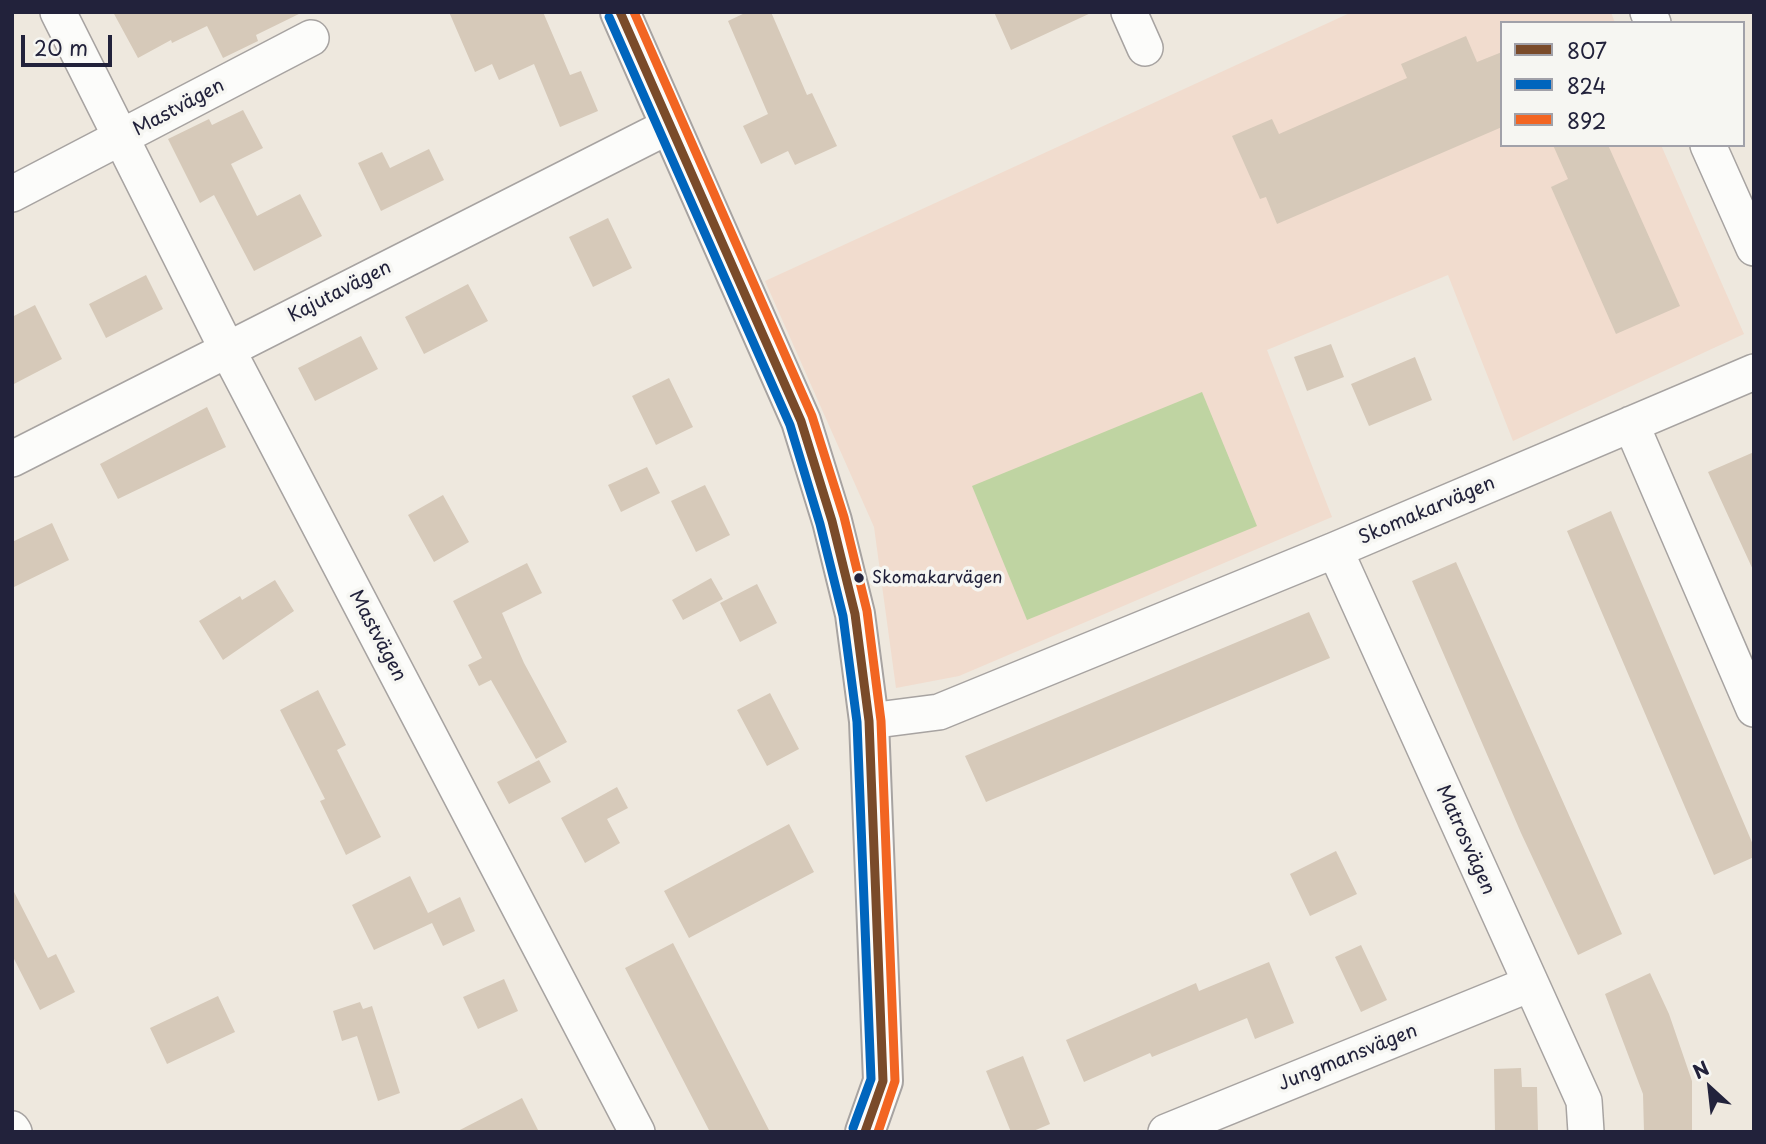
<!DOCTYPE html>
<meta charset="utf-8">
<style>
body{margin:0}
#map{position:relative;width:1766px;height:1144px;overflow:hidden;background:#eee8de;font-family:"Playpen Sans",sans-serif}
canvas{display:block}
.frame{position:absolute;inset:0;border:14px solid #22223b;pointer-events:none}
.legend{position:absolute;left:1500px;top:21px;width:245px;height:126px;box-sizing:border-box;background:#f6f6f2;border:2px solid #a1a1a9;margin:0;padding:9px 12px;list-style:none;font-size:21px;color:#22223b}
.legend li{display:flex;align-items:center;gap:14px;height:35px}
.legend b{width:35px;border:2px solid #a1a1a9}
.north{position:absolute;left:1675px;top:1053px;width:70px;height:70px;-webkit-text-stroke:5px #f6f6f2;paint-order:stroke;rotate:333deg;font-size:19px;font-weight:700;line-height:28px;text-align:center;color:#22223b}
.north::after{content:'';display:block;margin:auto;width:24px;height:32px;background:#22223b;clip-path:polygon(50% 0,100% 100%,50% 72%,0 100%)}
.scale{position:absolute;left:21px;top:35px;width:91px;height:32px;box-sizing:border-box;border:4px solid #22223b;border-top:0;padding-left:9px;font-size:21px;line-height:24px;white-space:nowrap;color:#22223b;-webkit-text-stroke:5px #f6f6f2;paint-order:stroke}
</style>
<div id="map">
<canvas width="1766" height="1144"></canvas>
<div class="frame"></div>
<ul class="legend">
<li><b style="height:9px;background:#7a4b2a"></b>807</li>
<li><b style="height:9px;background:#0065bd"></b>824</li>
<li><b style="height:9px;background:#f26522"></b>892</li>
</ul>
<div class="north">N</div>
<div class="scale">20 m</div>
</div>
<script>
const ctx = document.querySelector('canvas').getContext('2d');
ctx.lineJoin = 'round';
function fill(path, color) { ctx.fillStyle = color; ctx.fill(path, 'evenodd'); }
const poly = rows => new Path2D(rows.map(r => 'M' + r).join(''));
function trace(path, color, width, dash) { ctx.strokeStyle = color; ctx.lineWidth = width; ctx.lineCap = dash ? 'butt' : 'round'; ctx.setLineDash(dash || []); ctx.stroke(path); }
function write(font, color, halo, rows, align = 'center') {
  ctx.font = font + ' "Playpen Sans",sans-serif'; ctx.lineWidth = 7; ctx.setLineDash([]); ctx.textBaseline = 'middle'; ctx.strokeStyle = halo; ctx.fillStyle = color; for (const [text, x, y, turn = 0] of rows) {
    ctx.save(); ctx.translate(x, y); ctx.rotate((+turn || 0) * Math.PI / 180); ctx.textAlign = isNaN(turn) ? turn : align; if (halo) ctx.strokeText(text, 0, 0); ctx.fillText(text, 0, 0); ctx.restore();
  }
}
fill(poly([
 [1352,12,1611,12,1615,23,1502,23,1502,145,1661,145,1744,334,1513,441,1448,275,1267,350,1332,517,959,676,896,688,874,527,765,281]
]), '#f1dcce');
fill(poly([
 [1202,392,1257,526,1027,620,972,486]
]), '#bfd4a2');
fill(poly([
 [113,12,303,12,256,35,258,41,223,58,207,26,172,43,171,40,138,58],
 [449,12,543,12,570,75,581,71,598,111,560,127,534,64,499,80,492,64,475,72],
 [747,12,771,12,807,95,812,93,837,146,795,165,788,151,761,164,743,126,768,114,728,21],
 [994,12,1093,12,1011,50],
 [1466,36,1477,62,1502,52,1502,127,1277,224,1266,197,1260,199,1232,136,1272,119,1279,134,1407,78,1401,64],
 [243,110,263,148,231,164,257,216,300,194,322,236,254,271,214,195,200,203,168,139,209,119,212,125],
 [1553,145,1608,145,1680,306,1616,334,1551,187,1568,179],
 [429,149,444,180,381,211,358,163,382,152,390,168],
 [608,218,632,268,593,287,569,237],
 [146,275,163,309,106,338,89,304],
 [468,284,488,321,424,354,405,317],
 [35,305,62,359,12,385,12,317],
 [361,336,378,369,315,401,298,368],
 [1331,344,1344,377,1307,391,1294,357],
 [1415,357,1432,400,1369,426,1351,384],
 [669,378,693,427,656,445,632,396],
 [207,407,226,447,118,499,100,464],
 [1754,452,1754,572,1708,472],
 [647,467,660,493,621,512,608,485],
 [705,485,730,535,696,552,671,501],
 [443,495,469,542,434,562,408,515],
 [1611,511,1754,847,1754,857,1714,875,1567,531],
 [52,523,69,560,12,588,12,542],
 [1456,562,1622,934,1578,955,1521,833,1412,581],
 [527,563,542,593,502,613,524,663,567,742,536,759,491,680,479,686,468,665,482,658,453,601],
 [711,578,723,599,683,620,672,600],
 [275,580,294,611,223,660,199,621,240,596,242,600],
 [757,584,777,623,740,642,720,603],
 [1309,612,1330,658,986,802,965,756],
 [318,690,346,745,337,750,381,837,346,855,320,801,325,799,280,710],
 [770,693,799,749,767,766,737,710],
 [539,760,551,782,509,804,497,782],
 [617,787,628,808,607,819,620,843,585,863,561,818],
 [789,824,814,872,689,938,664,891],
 [1336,851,1357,894,1310,916,1290,874],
 [410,876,428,913,460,897,475,931,443,946,432,923,374,950,352,905],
 [12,888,48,958,56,954,75,992,40,1010,12,955],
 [673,943,770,1132,710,1132,625,968],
 [1361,945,1387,1000,1361,1012,1335,957],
 [1269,962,1294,1023,1255,1039,1247,1018,1152,1057,1150,1053,1084,1082,1066,1040,1196,983,1199,991],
 [1650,973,1669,1014,1692,1081,1692,1132,1644,1132,1643,1094,1605,994],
 [504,979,518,1011,478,1029,463,997],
 [218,996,235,1032,167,1064,150,1028],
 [360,1002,363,1009,372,1006,400,1093,378,1101,357,1036,342,1041,333,1011],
 [1023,1056,1050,1124,1031,1132,1011,1132,986,1071],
 [1521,1068,1522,1087,1537,1087,1538,1132,1495,1132,1494,1069],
 [522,1098,539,1132,456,1132]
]), '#d6c9b9');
const street = poly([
 [58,12,227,349,637,1132],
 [1129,12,1145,48],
 [1648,12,1653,23],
 [1708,145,1754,248],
 [12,194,311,38],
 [1631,424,1754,709],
 [12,459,669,126],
 [1335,550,1584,1101,1586,1132],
 [869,721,939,712,1335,550,1754,372],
 [12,1129,14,1132],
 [1166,1132,1530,984]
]);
const secondary = poly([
 [620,12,801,421,832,521,855,614,869,721,883,1081,865,1132]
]);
trace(street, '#a7a3a1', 38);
trace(secondary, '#a7a3a1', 42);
trace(street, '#fcfcfa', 35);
trace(secondary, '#fcfcfa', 38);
trace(poly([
 [620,12,801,421,832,521,855,614,869,721,883,1081,865,1132]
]), '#7a4b2a', 9);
trace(poly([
 [609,17,790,425,820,524,843,616,857,722,871,1079,853,1128]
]), '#0065bd', 9);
trace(poly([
 [634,12,812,416,844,517,867,611,881,721,895,1081,878,1132]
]), '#f26522', 9);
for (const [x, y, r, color] of [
 [859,578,6,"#22223b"]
]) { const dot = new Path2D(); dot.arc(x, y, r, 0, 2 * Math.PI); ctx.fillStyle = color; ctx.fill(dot); trace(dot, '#f6f6f2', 2.5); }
write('17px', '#22223b', '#f6f6f2', [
 ["Skomakarvägen",872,578]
], 'left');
write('19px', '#22223b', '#f6f6f2', [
 ["Mastvägen",179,108,-28],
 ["Kajutavägen",340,292,-27],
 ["Skomakarvägen",1427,511,-23],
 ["Mastvägen",377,636,62],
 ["Matrosvägen",1465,840,66],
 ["Jungmansvägen",1348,1058,-22]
]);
</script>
